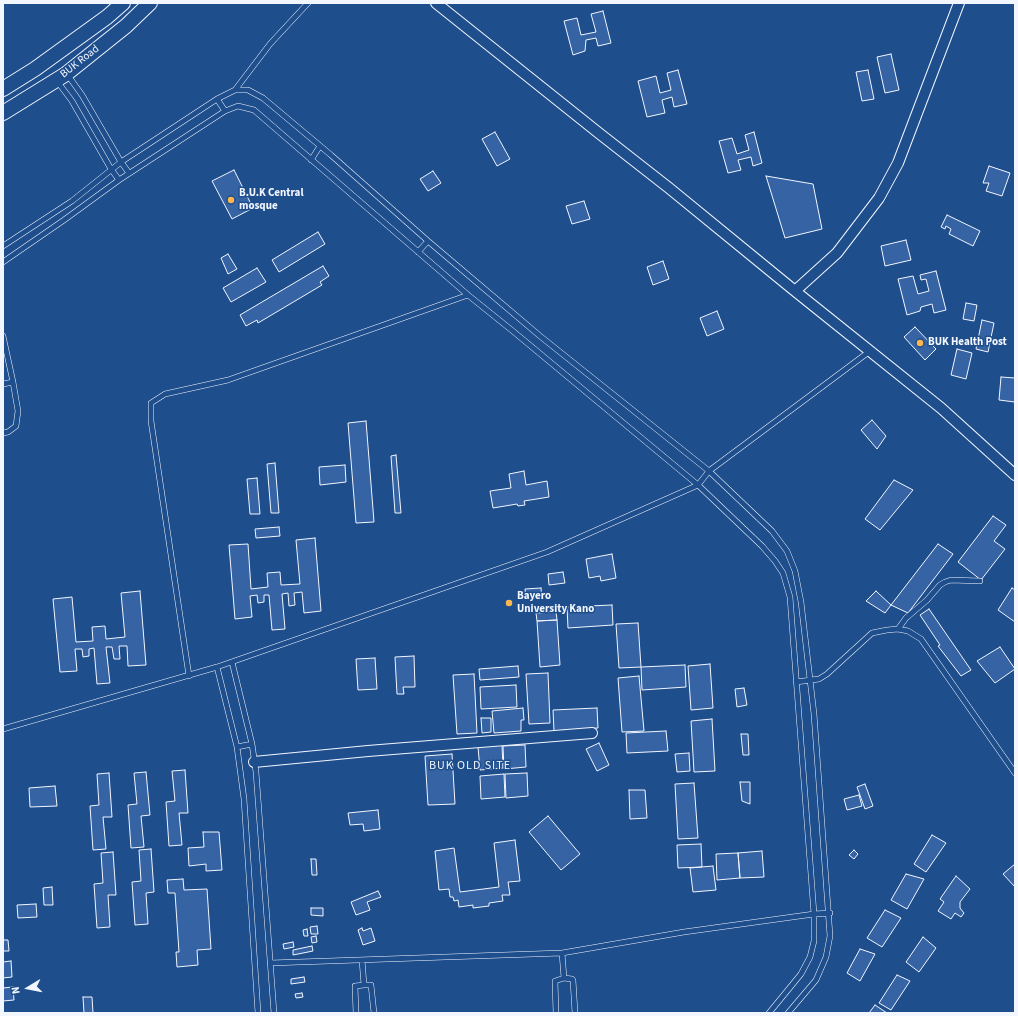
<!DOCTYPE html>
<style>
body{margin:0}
#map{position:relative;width:1018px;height:1016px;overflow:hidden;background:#1f4e8c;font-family:"Source Sans 3",sans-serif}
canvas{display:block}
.frame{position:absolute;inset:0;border:4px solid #f2f6ff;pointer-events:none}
.north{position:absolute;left:8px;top:968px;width:40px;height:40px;-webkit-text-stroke:3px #1f4e8c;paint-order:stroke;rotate:260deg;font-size:11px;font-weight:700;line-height:16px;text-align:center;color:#f2f6ff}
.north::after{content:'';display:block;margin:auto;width:14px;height:18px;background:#f2f6ff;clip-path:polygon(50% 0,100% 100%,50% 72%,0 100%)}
</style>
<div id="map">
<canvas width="1018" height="1016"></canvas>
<div class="frame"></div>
<div class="north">N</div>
</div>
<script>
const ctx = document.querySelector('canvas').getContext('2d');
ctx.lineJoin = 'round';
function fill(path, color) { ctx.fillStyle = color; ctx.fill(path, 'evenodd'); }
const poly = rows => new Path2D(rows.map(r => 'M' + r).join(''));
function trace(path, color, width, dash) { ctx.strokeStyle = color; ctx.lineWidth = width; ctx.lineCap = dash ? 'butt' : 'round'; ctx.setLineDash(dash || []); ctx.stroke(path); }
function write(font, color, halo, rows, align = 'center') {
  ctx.font = font + ' "Source Sans 3",sans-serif'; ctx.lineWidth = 3; ctx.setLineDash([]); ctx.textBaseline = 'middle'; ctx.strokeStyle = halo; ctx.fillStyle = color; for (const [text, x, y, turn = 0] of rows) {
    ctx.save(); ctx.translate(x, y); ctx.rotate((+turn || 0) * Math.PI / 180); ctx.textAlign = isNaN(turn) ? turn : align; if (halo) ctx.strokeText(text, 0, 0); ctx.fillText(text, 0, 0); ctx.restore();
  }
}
const building = poly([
 [603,11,611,43,598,46,596,38,586,40,585,51,573,55,564,21,577,18,581,35,596,32,591,14,603,11],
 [891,54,899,90,885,93,877,57,891,54],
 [678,70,687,104,674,107,672,97,662,100,665,113,647,117,638,81,656,76,660,93,671,90,667,73,678,70],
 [868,70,874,99,862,101,856,72,868,70],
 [495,132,510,159,497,166,482,139,495,132],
 [754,132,762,163,753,166,751,157,738,160,741,170,728,173,719,141,732,138,737,154,749,150,745,135,754,132],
 [989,166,1010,173,1002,196,986,191,989,183,983,183,989,166],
 [234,170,253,208,232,219,212,181,234,170],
 [433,171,441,183,428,191,420,179,433,171],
 [766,176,813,184,822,229,785,238,766,176],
 [584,201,590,219,572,224,566,206,584,201],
 [947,215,980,231,973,246,949,234,951,229,946,226,945,229,941,227,947,215],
 [318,232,325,244,279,272,272,260,318,232],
 [906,240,911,260,885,266,881,246,906,240],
 [228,254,237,269,228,274,221,258,228,254],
 [663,261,669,279,653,285,647,267,663,261],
 [323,266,329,276,320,282,322,285,258,323,257,320,246,326,240,315,323,266],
 [257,268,266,282,231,302,223,288,257,268],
 [936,271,946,310,934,313,932,304,921,307,920,311,907,315,898,279,913,276,918,294,929,291,926,279,921,280,920,275,936,271],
 [966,303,977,305,974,321,963,319,966,303],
 [717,311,724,329,707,336,700,318,717,311],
 [982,320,994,323,988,352,976,349,982,320],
 [915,327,936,349,925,360,904,337,915,327],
 [957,349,972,353,966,379,951,375,957,349],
 [1001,377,1015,378,1015,402,999,400,1001,377],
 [872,420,886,436,877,449,861,430,872,420],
 [366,421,374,522,356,523,348,423,366,421],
 [396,455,401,513,395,513,391,456,396,455],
 [275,463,279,513,271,513,267,464,275,463],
 [345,465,346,482,320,485,319,467,345,465],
 [524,471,526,485,547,481,549,497,524,501,525,505,518,506,517,504,493,508,490,491,511,488,509,474,524,471],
 [257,478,260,514,250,514,247,479,257,478],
 [894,480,913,490,880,530,865,519,894,480],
 [993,516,1006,525,994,541,1005,549,981,580,958,562,993,516],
 [279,527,280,536,256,538,255,529,279,527],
 [315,538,321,611,304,613,302,592,294,593,295,605,289,606,288,593,282,594,285,629,272,630,269,595,264,595,264,602,258,603,257,595,250,596,252,617,235,619,229,545,248,544,251,589,268,587,267,573,280,572,281,585,300,584,296,540,315,538],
 [938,544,953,554,908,613,891,605,938,544],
 [612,554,616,578,601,581,600,576,589,578,586,559,612,554],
 [563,572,565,583,549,585,548,574,563,572],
 [541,588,542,598,526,599,525,589,541,588],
 [1012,588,1015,590,1015,622,998,610,1012,588],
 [140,591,146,665,128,666,127,646,119,646,120,659,114,659,112,647,106,647,110,683,97,684,94,648,89,649,89,656,83,657,82,649,75,649,77,671,60,672,53,599,72,597,76,642,93,641,92,627,105,626,106,639,125,637,121,593,140,591],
 [876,591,891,605,885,613,866,601,876,591],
 [612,605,613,625,568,628,567,607,612,605],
 [929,609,971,670,961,676,938,646,940,645,920,615,929,609],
 [556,612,557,620,537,621,536,613,556,612],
 [557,620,560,665,540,667,537,621,557,620],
 [638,623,641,667,619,668,616,624,638,623],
 [1000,647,1015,669,995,683,977,661,1000,647],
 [414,656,415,687,403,687,404,694,397,694,395,657,414,656],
 [375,658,377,689,358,690,356,659,375,658],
 [710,664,713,708,691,710,688,666,710,664],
 [685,665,686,687,642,690,641,667,685,665],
 [518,666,519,677,480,680,479,669,518,666],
 [548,673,550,723,529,724,526,674,548,673],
 [474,674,477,733,457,734,453,675,474,674],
 [639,676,644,731,622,732,618,678,639,676],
 [516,685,517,707,481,709,480,687,516,685],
 [744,688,747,705,737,707,735,689,744,688],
 [523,708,524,720,521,720,521,731,494,733,492,711,523,708],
 [597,708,598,728,554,731,553,710,597,708],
 [481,718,491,718,491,732,482,733,481,718],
 [712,719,715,771,694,772,691,721,712,719],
 [666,731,668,751,627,753,626,733,666,731],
 [741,734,748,734,749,755,743,755,741,734],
 [599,743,609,765,597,771,586,749,599,743],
 [502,745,503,768,480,770,478,747,502,745],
 [525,745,526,767,504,769,503,746,525,745],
 [689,753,690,771,677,772,675,754,689,753],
 [452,754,455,804,428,805,425,756,452,754],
 [185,770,188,813,179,813,182,845,169,846,166,802,175,801,172,771,185,770],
 [146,772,150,815,141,816,144,847,131,848,128,805,137,804,134,773,146,772],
 [109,773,112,817,103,817,106,849,93,850,90,806,99,805,97,774,109,773],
 [527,773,528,796,506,798,505,774,527,773],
 [504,774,505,797,481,799,480,776,504,774],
 [740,782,750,782,750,804,742,801,740,782],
 [694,783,698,838,678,839,675,784,694,783],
 [865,784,873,806,865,809,857,787,865,784],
 [55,786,57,806,30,807,29,788,55,786],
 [629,790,645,790,647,818,630,819,629,790],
 [859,795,862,806,847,810,844,799,859,795],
 [378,810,380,829,364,831,363,824,350,825,348,813,378,810],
 [548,816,580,854,561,870,529,832,548,816],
 [203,832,219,832,222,870,206,871,206,864,189,866,188,848,204,847,203,832],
 [932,835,946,843,926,872,914,864,932,835],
 [515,840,520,881,508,882,510,895,502,895,503,901,489,903,489,906,473,908,473,905,459,907,458,900,454,901,453,897,450,897,449,889,439,890,435,851,454,848,460,892,499,887,494,843,515,840],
 [701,844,702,867,678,868,677,845,701,844],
 [151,849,154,892,146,893,148,924,135,925,132,882,141,881,139,850,151,849],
 [854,850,858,854,854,859,849,855,854,850],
 [762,851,764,877,740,878,738,853,762,851],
 [113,852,116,895,108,895,110,927,97,928,94,884,103,883,101,853,113,852],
 [738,853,740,878,717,880,716,854,738,853],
 [311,859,316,859,317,875,312,875,311,859],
 [1015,864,1015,887,1003,874,1015,864],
 [713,866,716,890,693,892,690,868,713,866],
 [906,874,924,879,907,909,891,900,906,874],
 [956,876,970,889,960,902,960,908,964,913,961,917,955,913,951,919,938,911,944,902,940,899,956,876],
 [183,879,184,890,207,889,211,949,197,950,198,965,177,967,176,952,179,952,175,893,168,893,167,880,183,879],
 [52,887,53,905,44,905,43,888,52,887],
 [378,891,381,897,367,902,370,910,356,915,351,902,378,891],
 [36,904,37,917,18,918,17,905,36,904],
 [311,908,323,908,323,916,311,915,311,908],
 [885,910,901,918,882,947,867,938,885,910],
 [317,926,318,934,311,934,310,927,317,926],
 [362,928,363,931,371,928,375,941,363,945,358,930,362,928],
 [307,929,308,936,304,936,303,930,307,929],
 [316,936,317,942,312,943,311,937,316,936],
 [923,937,936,948,919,972,906,962,923,937],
 [3,940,8,940,9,951,3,951,3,940],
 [293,942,294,947,284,949,283,944,293,942],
 [312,946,313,951,293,955,293,950,312,946],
 [860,949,875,954,860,981,847,973,860,949],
 [11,961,12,977,3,978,3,962,11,961],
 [897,975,910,981,891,1010,879,1003,897,975],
 [304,977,305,982,291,984,291,979,304,977],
 [13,987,14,1000,3,1001,3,988,13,987],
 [302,993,303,997,296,998,295,994,302,993],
 [83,997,92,997,93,1013,84,1013,83,997],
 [875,1005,887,1013,869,1013,875,1005]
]);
fill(building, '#3563a3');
trace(building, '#f2f6ff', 1);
const lane = poly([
 [67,74,82,95,121,162,129,173],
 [57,81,72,101,111,169,119,180],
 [235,90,270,44,308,3],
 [217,99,225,111],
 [311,160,320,146],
 [3,246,72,201,121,162,217,99,235,90,248,90,263,98,331,155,428,241,540,336,709,471,772,531,787,551,795,571,801,602,814,714,830,936,826,957,816,980,788,1013],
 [418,252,428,241],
 [3,262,64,220,119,180,225,111,238,106,254,110,468,295,514,332,698,485,762,546,775,561,783,573,790,597,814,914,814,941,810,957,801,974,769,1013],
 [3,336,13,382,3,384],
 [3,433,8,432,16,426,18,411,13,382],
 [898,629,906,618,927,600,940,585,945,582,951,580,980,581],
 [232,662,252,744,256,772,274,1013],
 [217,667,237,747,244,799,258,1013],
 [189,676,151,421,151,403,165,394,228,380,468,295],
 [796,682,819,679,827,674,872,633,887,630,898,629,908,631,921,639,1015,773],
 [3,729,217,667,547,552,698,485,709,471,870,351],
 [237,747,252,744],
 [562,953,564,978,572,979,573,980,575,1013],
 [362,960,364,985,371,985,374,1013],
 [270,963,562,953,684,932,814,914,830,913],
 [356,1013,355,986,364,985],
 [556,1013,555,981,564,978]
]);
const street = poly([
 [436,3,600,134,669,188,795,291,941,408,1015,475],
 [795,291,837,253,879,198,898,163,959,3],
 [254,762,368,751,592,733]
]);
const secondary = poly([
 [3,89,35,69,107,17,123,3],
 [3,113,66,74,126,26,150,3]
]);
trace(lane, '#f2f6ff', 6);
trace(street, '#f2f6ff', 12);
trace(secondary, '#f2f6ff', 16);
trace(lane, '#1f4e8c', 5);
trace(street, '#1f4e8c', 10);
trace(secondary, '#1f4e8c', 14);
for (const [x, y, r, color] of [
 [231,200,4,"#ffb74d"],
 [920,343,4,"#ffb74d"],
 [509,603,4,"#ffb74d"]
]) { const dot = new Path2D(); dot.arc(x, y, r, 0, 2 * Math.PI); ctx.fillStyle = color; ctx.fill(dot); trace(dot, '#1f4e8c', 1.5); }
write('11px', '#f2f6ff', '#1f4e8c', [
 ["BUK Road",80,62,-38]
]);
write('bold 11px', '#f2f6ff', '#1f4e8c', [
 ["B.U.K Central",239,194],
 ["mosque",239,207],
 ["BUK Health Post",928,343],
 ["Bayero",517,597],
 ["University Kano",517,610]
], 'left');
ctx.letterSpacing = '1px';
write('12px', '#f2f6ff', '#1f4e8c', [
 ["BUK OLD SITE",470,766]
]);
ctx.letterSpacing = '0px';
</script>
